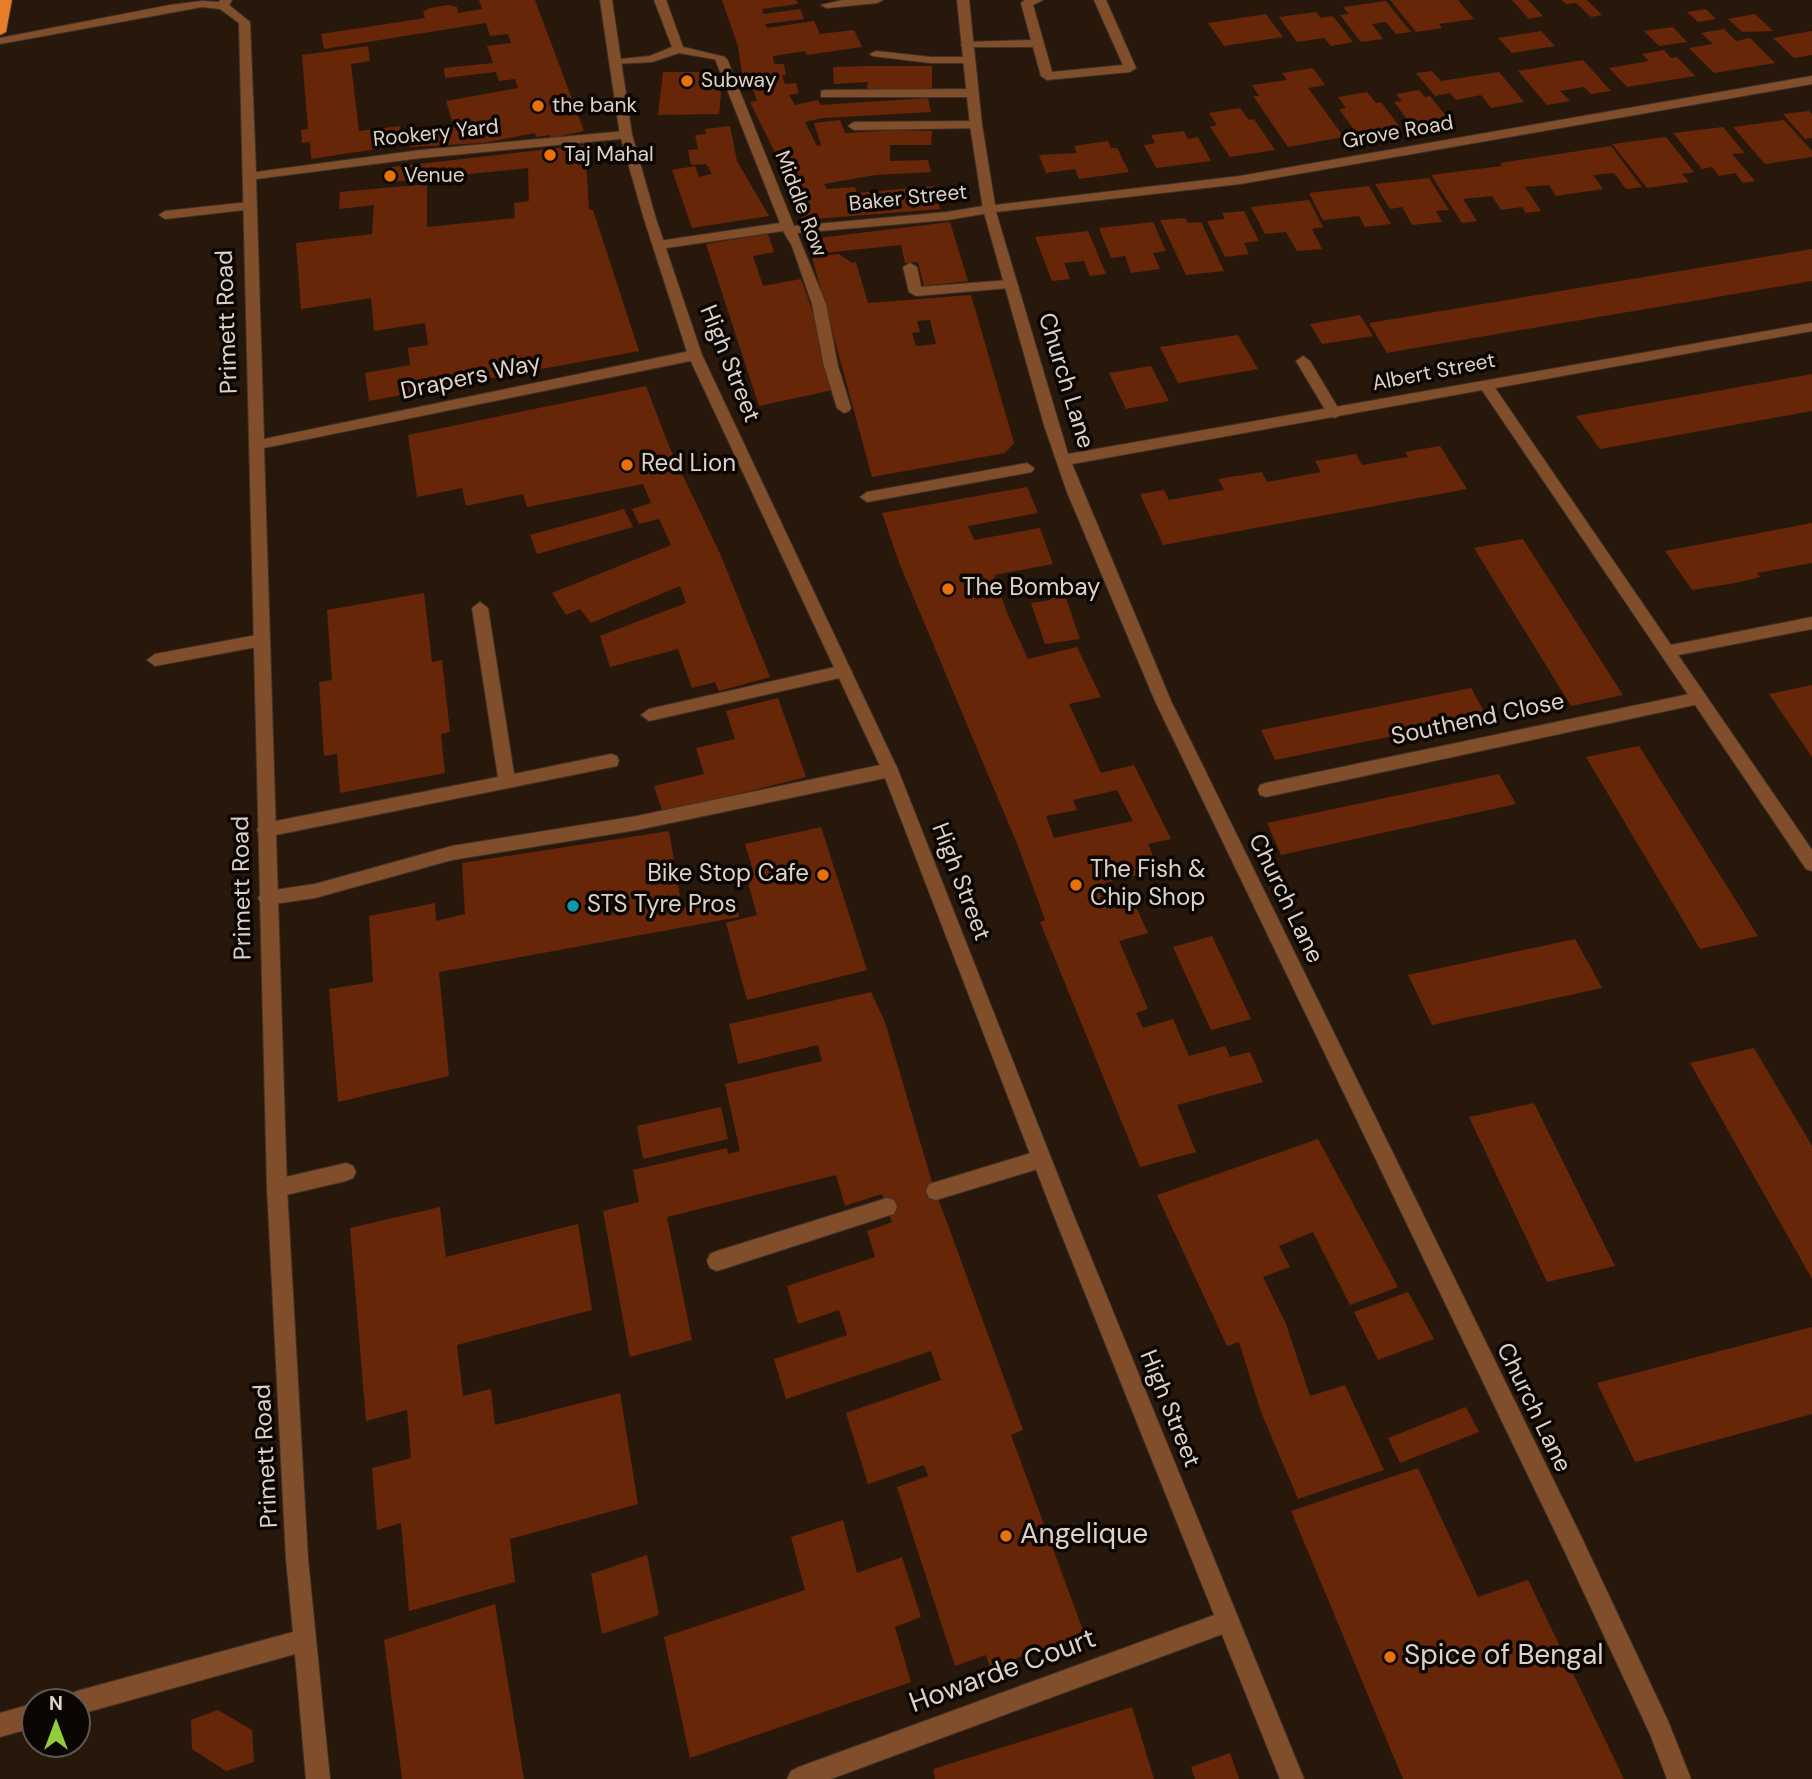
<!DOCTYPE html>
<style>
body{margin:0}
#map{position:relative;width:1812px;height:1779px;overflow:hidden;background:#28180c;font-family:"DM Sans",sans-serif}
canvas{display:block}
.north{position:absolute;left:21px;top:1688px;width:70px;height:70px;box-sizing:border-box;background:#0c0603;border:2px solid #605853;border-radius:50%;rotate:0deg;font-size:19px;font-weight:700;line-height:28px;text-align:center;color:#ddd2ca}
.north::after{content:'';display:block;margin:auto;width:24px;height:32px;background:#93cc3d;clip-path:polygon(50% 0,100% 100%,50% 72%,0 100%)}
</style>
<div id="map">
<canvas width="1812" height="1779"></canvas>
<div class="north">N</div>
</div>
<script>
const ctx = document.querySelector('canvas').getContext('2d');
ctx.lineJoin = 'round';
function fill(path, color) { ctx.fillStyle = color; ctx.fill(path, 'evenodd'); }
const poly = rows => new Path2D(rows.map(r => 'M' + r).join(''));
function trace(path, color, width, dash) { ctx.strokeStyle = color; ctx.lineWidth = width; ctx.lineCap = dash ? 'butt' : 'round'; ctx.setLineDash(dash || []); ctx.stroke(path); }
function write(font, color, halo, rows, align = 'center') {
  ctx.font = font + ' "DM Sans",sans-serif'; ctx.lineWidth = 7; ctx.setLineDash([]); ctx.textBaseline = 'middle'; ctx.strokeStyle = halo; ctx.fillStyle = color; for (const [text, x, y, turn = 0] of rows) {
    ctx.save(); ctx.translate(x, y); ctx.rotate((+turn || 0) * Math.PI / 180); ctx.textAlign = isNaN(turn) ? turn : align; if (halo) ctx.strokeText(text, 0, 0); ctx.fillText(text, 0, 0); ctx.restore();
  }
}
fill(poly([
 [479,0,535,0,584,131,551,138,550,135,536,137,535,133,483,143,410,147,411,144,403,145,311,159,310,142,302,143,301,130,308,129,302,55,368,46,370,61,351,64,359,131,400,126,400,131,454,127,446,101,518,88,515,79,499,81,496,72,445,78,444,68,493,63,487,46,511,43,508,34,490,36,486,23,324,49,321,34,425,18,423,12,429,8,448,5,457,7,458,13,482,9],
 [722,0,796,0,798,4,762,9,764,14,800,9,804,19,765,24,767,28,814,21,820,34,854,30,862,47,807,55,805,51,773,56,774,64,784,64,786,75,782,75,785,84,796,83,799,93,789,95,795,105,818,100,820,105,928,98,931,112,822,118,805,122,817,146,821,145,814,123,840,120,845,133,898,130,932,131,931,145,890,145,890,161,928,160,931,172,875,175,824,184,827,189,855,187,857,193,934,186,940,209,802,220,787,177,750,102,757,101,750,80,743,81,738,46],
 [1390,0,1458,0,1474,19,1439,24,1442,28,1416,32],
 [1512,0,1528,0,1543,16,1529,19],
 [1562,0,1587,0,1602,15,1591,17,1576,3,1566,4],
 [1386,1,1411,32,1396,34,1386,22,1372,24,1383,39,1361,42,1340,15,1349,14,1343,7],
 [1706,9,1716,19,1698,22,1687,12],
 [1316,12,1321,18,1333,16,1353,42,1331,46,1324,38,1297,42,1279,17],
 [1266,14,1283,37,1224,46,1208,23],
 [1755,14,1773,31,1742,32,1728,19],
 [1673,27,1687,42,1659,46,1644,31],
 [1724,29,1736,41,1750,38,1775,63,1714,73,1689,48,1713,44,1701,33],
 [1541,31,1555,46,1512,53,1498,38],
 [1812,31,1812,55,1794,58,1773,38],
 [1664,50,1671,58,1677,57,1695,76,1627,87,1609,68,1649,61,1642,54],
 [1583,60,1611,91,1591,94,1584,87,1560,91,1570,101,1547,105,1518,71],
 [869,66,932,66,932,90,867,89,868,82,834,84,833,67],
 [1313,68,1325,85,1308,88,1344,137,1288,147,1253,96,1259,96,1252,85,1287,80,1282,73],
 [1432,71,1441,81,1499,72,1524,102,1491,108,1481,95,1456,100,1450,93,1435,96,1416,73],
 [663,72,716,72,721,94,719,114,658,115],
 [1419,90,1425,97,1430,96,1451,122,1414,128,1394,102,1402,101,1396,94],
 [1367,92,1376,103,1381,102,1403,131,1360,138,1339,109,1346,108,1338,97],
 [1240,108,1249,120,1254,119,1275,150,1230,157,1210,127,1217,125,1209,113],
 [1809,111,1812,114,1812,138,1805,139,1783,114],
 [1784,120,1812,151,1812,157,1765,164,1733,127],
 [730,126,737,161,769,216,692,228,672,170,695,166,699,177,712,174,706,164,691,165,688,150,698,149,695,135,706,134,705,129],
 [1723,127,1745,153,1732,154,1755,181,1743,183,1735,173,1719,176,1712,167,1702,169,1673,133],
 [1184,131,1188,139,1198,137,1211,161,1156,168,1144,145,1155,143,1151,135],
 [1666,137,1694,172,1682,174,1689,182,1647,188,1612,144],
 [1108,141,1111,148,1117,148,1129,172,1079,179,1075,169,1046,173,1039,155,1077,153,1074,146],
 [585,145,589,210,593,210,639,351,369,401,365,373,410,365,408,348,428,345,425,323,374,331,371,298,301,309,296,243,372,234,374,205,339,209,340,192,427,184,427,227,515,218,514,203,529,201,528,168,392,182,392,167],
 [1611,146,1642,187,1626,189,1614,173,1593,175,1603,189,1556,196,1549,185,1525,187,1541,211,1526,213,1522,207,1501,210,1492,196,1463,199,1477,221,1462,223,1431,175,1502,166,1500,163],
 [1429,178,1449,210,1436,211,1442,222,1412,225,1402,207,1390,209,1375,184],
 [1369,186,1391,224,1365,227,1359,216,1323,220,1309,193],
 [1309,200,1323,227,1312,229,1322,249,1297,251,1286,232,1265,234,1251,207],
 [1244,211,1259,241,1244,243,1249,254,1225,257,1207,221,1225,219,1222,213],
 [1185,218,1188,223,1201,222,1224,271,1186,275,1160,220],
 [950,222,968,281,924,286,918,262,905,263,901,245,813,254,810,239],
 [1153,222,1166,251,1153,253,1160,269,1131,273,1125,256,1111,258,1099,228],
 [1088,231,1106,274,1090,276,1084,261,1064,263,1070,279,1052,281,1035,237],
 [768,234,774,252,753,256,763,286,801,279,821,335,833,390,759,406,706,244],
 [1812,249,1812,281,1432,345,1387,353,1369,323],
 [839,254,852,263,856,262,868,303,971,295,1014,443,1005,453,872,477,812,257],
 [930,320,936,344,916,346,912,333,920,332,917,321],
 [1360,315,1373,336,1322,344,1310,324],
 [1238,335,1258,369,1178,383,1160,347],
 [1151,366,1169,401,1126,409,1109,373],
 [1812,374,1812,411,1600,449,1576,416],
 [646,386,669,446,721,556,770,677,719,691,715,682,692,688,678,649,610,667,600,636,686,603,680,586,591,623,580,609,566,615,552,593,671,545,659,519,639,524,632,509,651,503,643,484,527,507,523,494,466,506,462,488,417,497,408,435],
 [1440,446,1467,489,1163,545,1140,494,1164,490,1169,500,1224,490,1218,479,1262,472,1267,482,1321,472,1315,461,1356,454,1362,465,1408,457,1405,452],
 [1027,487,1038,513,968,526,974,540,1040,528,1053,564,994,575,1007,613,1028,659,1077,647,1101,697,1069,704,1101,773,1134,765,1171,839,1148,844,1159,870,1104,883,1112,903,1132,898,1148,933,1119,941,1148,1009,1136,1013,1143,1028,1173,1019,1189,1056,1225,1046,1230,1057,1250,1052,1263,1082,1177,1105,1196,1152,1140,1167,1040,922,1045,920,1018,846,900,565,882,513],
 [1117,790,1133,821,1054,838,1046,816,1077,810,1073,800],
 [624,509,633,527,537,554,530,535],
 [1812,523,1812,563,1757,573,1760,577,1735,583,1692,590,1665,551],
 [1523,539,1623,695,1571,706,1474,548],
 [1061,584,1080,639,1045,644,1031,603,1051,600,1046,587],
 [424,593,432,662,442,660,450,732,441,734,445,773,340,793,337,754,324,756,319,682,332,680,327,610],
 [1812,685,1812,757,1769,694],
 [1471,688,1487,717,1275,760,1261,730],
 [778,698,806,777,663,813,654,786,704,774,696,748,735,739,726,711],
 [1639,746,1758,936,1700,949,1586,757],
 [1499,774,1516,804,1281,855,1267,823],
 [821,827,867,970,747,1000,726,923,757,915,745,872,753,870,745,844],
 [669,831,682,908,736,898,739,917,439,972,449,1076,338,1102,329,989,373,982,369,916,435,903,436,921,465,914,462,863],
 [1212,936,1251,1019,1211,1030,1173,947],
 [1575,939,1602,988,1432,1025,1408,975],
 [871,992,885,1022,931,1179,1023,1430,1011,1435,1084,1633,990,1668,986,1655,955,1666,897,1487,928,1476,924,1465,868,1484,846,1413,941,1380,931,1351,786,1399,774,1359,847,1335,839,1310,798,1324,787,1286,875,1257,867,1231,892,1222,882,1194,845,1206,836,1175,667,1217,692,1340,630,1357,603,1211,639,1202,633,1170,727,1148,728,1154,740,1151,725,1084,822,1061,818,1045,738,1064,729,1024],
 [1754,1048,1812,1146,1812,1279,1690,1063],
 [1534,1103,1587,1210,1615,1266,1547,1282,1469,1117],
 [721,1107,728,1139,643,1159,637,1126],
 [1318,1139,1398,1287,1350,1305,1313,1232,1279,1246,1290,1267,1263,1277,1286,1324,1310,1396,1345,1385,1384,1470,1298,1499,1261,1412,1239,1342,1227,1346,1157,1195],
 [440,1207,446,1257,578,1224,592,1310,457,1345,463,1396,491,1389,495,1425,620,1393,638,1504,510,1539,515,1582,409,1611,401,1523,377,1530,372,1468,411,1458,407,1410,366,1421,350,1228],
 [1408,1292,1434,1339,1378,1360,1354,1312],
 [1812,1327,1812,1414,1635,1462,1597,1383],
 [1466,1407,1479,1432,1400,1463,1388,1438],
 [1418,1468,1478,1597,1528,1580,1624,1779,1403,1779,1291,1511],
 [843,1520,857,1573,902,1557,921,1617,895,1627,911,1682,690,1758,664,1637,805,1590,791,1537],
 [647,1555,659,1615,602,1634,591,1574],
 [495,1604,524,1779,402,1779,384,1640],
 [1132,1707,1154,1779,935,1779,933,1769],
 [218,1710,252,1730,254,1762,226,1771,192,1749,191,1720],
 [1230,1753,1239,1779,1195,1779,1191,1767]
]), '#672608');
const service = poly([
 [654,0,666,0,683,47,725,57,725,61,679,53,652,62,613,64,613,60,650,56,672,47,654,0],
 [843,0,883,0,877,3,827,8,821,5,843,0],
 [1025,0,1043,0,1033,5,1052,72,1123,65,1094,0,1106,0,1136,68,1130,72,1047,80,1041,76,1033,47,963,47,961,45,967,42,1031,40,1021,3,1025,0],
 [876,51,931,57,969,57,975,60,969,63,931,63,872,56,870,54,876,51],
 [825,90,972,89,978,93,972,97,821,97,821,91,825,90],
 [976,121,982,125,980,128,854,130,848,126,854,122,976,121],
 [249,202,255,206,253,209,165,219,159,215,165,211,249,202],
 [910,263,917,267,921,287,1009,280,1016,284,1009,288,916,296,909,292,903,267,910,263],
 [1303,356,1310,361,1341,413,1339,416,1334,418,1327,413,1296,361,1303,356],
 [480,602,488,608,514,774,611,754,617,756,619,761,617,766,266,837,260,835,257,830,260,825,266,823,498,777,472,608,480,602],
 [262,634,270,640,262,646,155,666,147,660,155,654,262,634],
 [844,665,852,671,844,677,649,721,641,715,649,709,844,665],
 [1699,692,1707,698,1699,704,1266,797,1260,795,1258,790,1260,785,1266,783,1699,692],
 [890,763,896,765,898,770,896,775,890,777,637,830,452,860,315,898,267,905,261,903,258,898,261,893,267,891,315,884,452,846,637,816,890,763],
 [1041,1150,1048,1153,1051,1159,1048,1165,1041,1168,936,1200,929,1198,926,1191,929,1184,936,1182,1041,1150],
 [346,1163,353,1166,356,1172,353,1178,346,1181,277,1197,270,1195,267,1188,270,1181,277,1179,346,1163],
 [887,1198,894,1200,897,1207,894,1214,887,1216,717,1271,710,1268,707,1261,710,1254,717,1251,887,1198],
 [1228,1610,1236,1613,1239,1621,1236,1629,1228,1632,831,1779,787,1779,791,1771,799,1767,1228,1610]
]);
const pedestrian = poly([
 [721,56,727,59,794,226,947,212,989,205,995,209,989,213,947,220,797,233,826,304,838,366,851,408,849,411,844,413,837,408,824,366,812,304,792,246,783,231,659,249,653,245,659,241,780,223,715,59,721,56],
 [626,131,632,135,630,138,421,158,415,154,421,150,626,131],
 [1027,463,1034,468,1032,472,867,502,860,497,867,492,1027,463]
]);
const minor = poly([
 [220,0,232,0,229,5,250,22,256,172,421,150,427,154,421,158,256,179,264,439,695,350,702,355,695,360,264,448,287,1188,308,1559,330,1779,306,1779,295,1654,77,1715,77,1702,66,1702,69,1695,77,1691,293,1632,286,1559,267,1188,239,23,220,9,202,7,0,44,0,38,170,5,202,1,219,2,220,0],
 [957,0,969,0,982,125,995,205,1240,176,1812,76,1812,84,1240,184,996,212,1068,454,1812,323,1812,331,1495,388,1671,645,1812,617,1812,629,1678,655,1812,850,1812,871,1806,869,1482,390,1072,464,1171,701,1579,1532,1668,1721,1691,1779,1667,1779,1650,1734,1563,1548,1155,701,1067,492,1044,425,983,209,970,125,957,0],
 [35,1703,35,1727,0,1737,0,1713,35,1703]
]);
const tertiary = poly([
 [600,0,612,0,632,135,656,219,702,355,898,770,1072,1211,1304,1779,1280,1779,1052,1211,882,770,688,355,644,219,620,135,600,0]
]);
const primary = poly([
 [0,0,12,0,6,32,0,35,0,0]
]);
trace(service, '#413227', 2);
trace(pedestrian, '#413227', 2);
trace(minor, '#413227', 2);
trace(tertiary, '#413227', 2);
trace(primary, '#413227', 2);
fill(service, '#814e2b');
fill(pedestrian, '#814e2b');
fill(minor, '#814e2b');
fill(tertiary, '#814e2b');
fill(primary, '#e77d29');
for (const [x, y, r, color] of [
 [687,81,7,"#e8710a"],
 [538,106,7,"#e8710a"],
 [550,155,7,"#e8710a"],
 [390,176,7,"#e8710a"],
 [627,465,7,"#e8710a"],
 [948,589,7,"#e8710a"],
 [823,875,7,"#e8710a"],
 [1076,885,7,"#e8710a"],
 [573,906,7,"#0f9aa8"],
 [1006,1536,7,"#e8710a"],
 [1390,1657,7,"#e8710a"]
]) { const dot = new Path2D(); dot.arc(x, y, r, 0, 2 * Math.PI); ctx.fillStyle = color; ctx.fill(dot); trace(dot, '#0c0603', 2.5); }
write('21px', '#ddd2ca', '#0c0603', [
 ["Subway",701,81],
 ["the bank",552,106],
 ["Taj Mahal",564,155],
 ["Venue",404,176]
], 'left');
write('21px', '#ddd2ca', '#0c0603', [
 ["Grove Road",1398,133,-10],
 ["Rookery Yard",436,134,-6],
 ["Baker Street",908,199,-6],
 ["Middle Row",800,204,69],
 ["Albert Street",1434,373,-11]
]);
write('24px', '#ddd2ca', '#0c0603', [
 ["Primett Road",228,322,-92],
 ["High Street",729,364,68],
 ["Drapers Way",471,378,-12],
 ["Church Lane",1065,381,73],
 ["Southend Close",1478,720,-12],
 ["High Street",960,882,69],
 ["Primett Road",243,888,-91],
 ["Church Lane",1285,899,64],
 ["Church Lane",1533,1408,64],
 ["High Street",1169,1409,68],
 ["Primett Road",267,1456,-93]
]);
write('24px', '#ddd2ca', '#0c0603', [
 ["Red Lion",641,465],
 ["The Bombay",962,589],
 ["The Fish &",1090,871],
 ["Chip Shop",1090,899],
 ["Bike Stop Cafe",809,875,"right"],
 ["STS Tyre Pros",587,906]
], 'left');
write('28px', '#ddd2ca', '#0c0603', [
 ["Angelique",1020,1536],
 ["Spice of Bengal",1404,1657]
], 'left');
write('28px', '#ddd2ca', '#0c0603', [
 ["Howarde Court",1003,1672,-20]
]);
</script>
